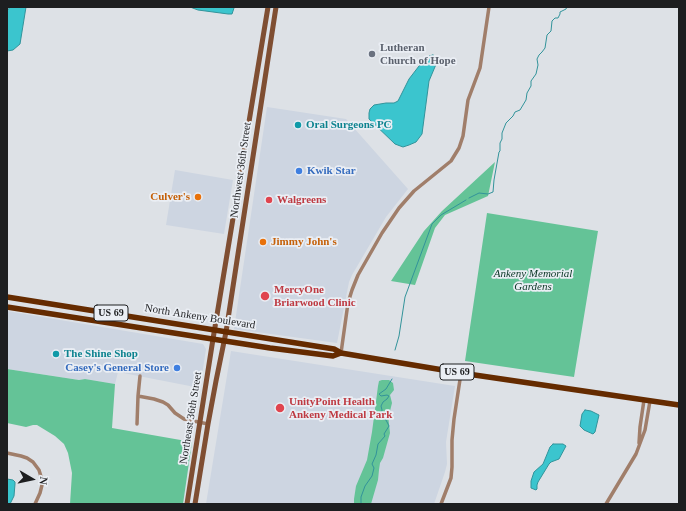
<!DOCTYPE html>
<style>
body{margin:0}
#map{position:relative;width:686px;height:511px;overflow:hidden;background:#dde1e6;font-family:"Times New Roman",serif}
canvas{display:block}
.frame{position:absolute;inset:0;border:8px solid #1d1e20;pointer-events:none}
.north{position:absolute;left:12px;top:459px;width:40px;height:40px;-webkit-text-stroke:3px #eaeef4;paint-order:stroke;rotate:99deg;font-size:11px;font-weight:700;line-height:16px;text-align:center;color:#1d1e20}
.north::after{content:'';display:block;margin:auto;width:14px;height:18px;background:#1d1e20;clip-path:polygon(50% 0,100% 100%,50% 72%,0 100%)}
</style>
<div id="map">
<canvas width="686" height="511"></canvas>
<div class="frame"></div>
<div class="north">N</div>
</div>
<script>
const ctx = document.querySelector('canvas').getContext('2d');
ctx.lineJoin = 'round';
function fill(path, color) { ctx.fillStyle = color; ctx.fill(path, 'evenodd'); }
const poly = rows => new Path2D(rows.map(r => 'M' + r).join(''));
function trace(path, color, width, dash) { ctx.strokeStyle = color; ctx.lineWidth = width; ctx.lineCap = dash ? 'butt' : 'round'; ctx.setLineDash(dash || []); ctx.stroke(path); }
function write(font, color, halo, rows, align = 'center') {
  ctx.font = font + ' "Times New Roman",serif'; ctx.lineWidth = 3.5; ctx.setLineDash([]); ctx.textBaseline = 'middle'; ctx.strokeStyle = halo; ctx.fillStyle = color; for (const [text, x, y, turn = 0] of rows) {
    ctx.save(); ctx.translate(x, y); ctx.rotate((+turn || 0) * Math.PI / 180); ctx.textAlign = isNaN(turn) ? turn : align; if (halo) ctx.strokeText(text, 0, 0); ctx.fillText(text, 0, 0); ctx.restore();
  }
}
fill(poly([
 [267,107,346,119,408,189,386,217,352,275,349,282,337,343,234,329],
 [175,170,233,180,224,234,166,225],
 [7,311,203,344,206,349,200,388,118,372,115,384,85,379,79,380,7,369],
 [231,351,455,386,446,442,447,464,445,472,434,504,206,504]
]), '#cdd5e1');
fill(poly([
 [495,162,488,196,445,215,435,228,415,285,391,281,424,231,442,211],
 [487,213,598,231,574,377,465,361],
 [7,369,79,380,85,379,115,384,112,428,192,442,183,504,70,504,72,473,68,453,64,444,55,436,37,425,33,425,26,427,7,423],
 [382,380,389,380,393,383,394,390,390,395,392,403,390,411,388,415,390,433,383,458,380,463,379,470,378,480,371,504,354,504,354,499,356,486,367,460,372,432,378,386,379,381]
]), '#64c397');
const water = poly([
 [10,7,26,7,20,44,13,50,7,51,7,11,10,7],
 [190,7,234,7,234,8,232,14,228,14,198,10,190,7],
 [433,55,437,62,429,81,422,134,416,142,409,145,403,147,395,144,369,119,369,113,370,109,374,105,386,103,394,103,398,101,409,79,419,66,429,56,433,55],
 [585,410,591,411,599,415,595,432,593,434,584,430,580,426,582,414,585,410],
 [553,444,563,444,566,446,559,459,551,462,549,464,538,482,537,485,537,489,536,490,531,488,531,481,534,472,543,464,550,447,553,444],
 [7,479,13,480,15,482,15,484,14,496,10,504,7,504,7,479]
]);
fill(water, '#3bc5ce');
trace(water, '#32939a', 1);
trace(poly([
 [469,198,479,193,488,194,493,192,494,180,499,152,500,151,500,143,502,139,502,133,506,123,513,116,515,112,520,110,526,100,527,93,531,86,531,81,536,74,538,65,537,59,539,55,542,52,545,48,547,35,551,31,552,21,555,18,558,18,560,14,560,12,566,9,567,7],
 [395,350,399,336,405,297,432,224,441,215,466,200],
 [361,504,361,497,365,486,372,476,374,468,372,464,376,455,378,444,385,436,384,434,389,426,386,420,382,418,381,415,382,410,381,406,383,402,387,399,389,396,387,395,381,396,379,394,386,389,392,379]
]), '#32939a', 1);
trace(poly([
 [341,353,348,303,352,290,358,275,382,233,399,208,414,191,451,161,459,148,463,136,468,100,480,68,489,7],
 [138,396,154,399,163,402,168,405,175,413,184,419,208,424],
 [137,424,138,396,140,376],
 [639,443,640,427,644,400],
 [7,453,21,456,27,458,33,462,39,470,42,480,42,485,40,493,35,504],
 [441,504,451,478,452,467,452,440,454,419,461,373],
 [606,504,636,454,645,430,650,401]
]), '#a07e6a', 3.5);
trace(poly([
 [187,504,213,339,268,7],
 [195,504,208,424,216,381,226,332,276,7]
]), '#7f4e32', 5);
trace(poly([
 [7,297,334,349,341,353,461,373,679,405],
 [7,307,270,348,333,356,341,353]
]), '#652b00', 5.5);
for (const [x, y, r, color] of [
 [372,54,4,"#6b7280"],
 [298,125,4,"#0f9aa8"],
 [299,171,4,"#3f7fe0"],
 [198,197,4,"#e8710a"],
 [269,200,4,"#e0444e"],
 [263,242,4,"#e8710a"],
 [265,296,5,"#e0444e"],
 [56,354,4,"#0f9aa8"],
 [177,368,4,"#3f7fe0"],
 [280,408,5,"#e0444e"]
]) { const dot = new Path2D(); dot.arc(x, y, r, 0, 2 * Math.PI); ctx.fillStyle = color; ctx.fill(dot); trace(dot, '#eaeef4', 1.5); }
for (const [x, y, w] of [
 [111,313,34],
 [457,372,34]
]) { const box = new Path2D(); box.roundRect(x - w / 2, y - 8, w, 16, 3); ctx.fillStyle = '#eaeef4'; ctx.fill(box); trace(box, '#1d1e20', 1); }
write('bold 10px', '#1d1e20', null, [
 ["US 69",111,313],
 ["US 69",457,372]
]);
write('bold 11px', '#5b616d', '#eaeef4', [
 ["Lutheran",380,48],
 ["Church of Hope",380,61]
], 'left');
write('bold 11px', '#0d838f', '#eaeef4', [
 ["Oral Surgeons PC",306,125],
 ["The Shine Shop",64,354]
], 'left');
write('11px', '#1d1e20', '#eaeef4', [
 ["Northwest 36th Street",241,170,-82],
 ["North Ankeny Boulevard",200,317,9],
 ["Northeast 36th Street",191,418,-81]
]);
write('bold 11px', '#366cbe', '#eaeef4', [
 ["Kwik Star",307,171],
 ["Casey's General Store",169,368,"right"]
], 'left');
write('bold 11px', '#c56008', '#eaeef4', [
 ["Culver's",190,197],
 ["Jimmy John's",271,242,"left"]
], 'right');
write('bold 11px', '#be3a42', '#eaeef4', [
 ["Walgreens",277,200],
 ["MercyOne",274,290],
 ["Briarwood Clinic",274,303],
 ["UnityPoint Health",289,402],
 ["Ankeny Medical Park",289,415]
], 'left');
write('italic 11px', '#093624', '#eaeef4', [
 ["Ankeny Memorial",533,274],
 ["Gardens",533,287]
]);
</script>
